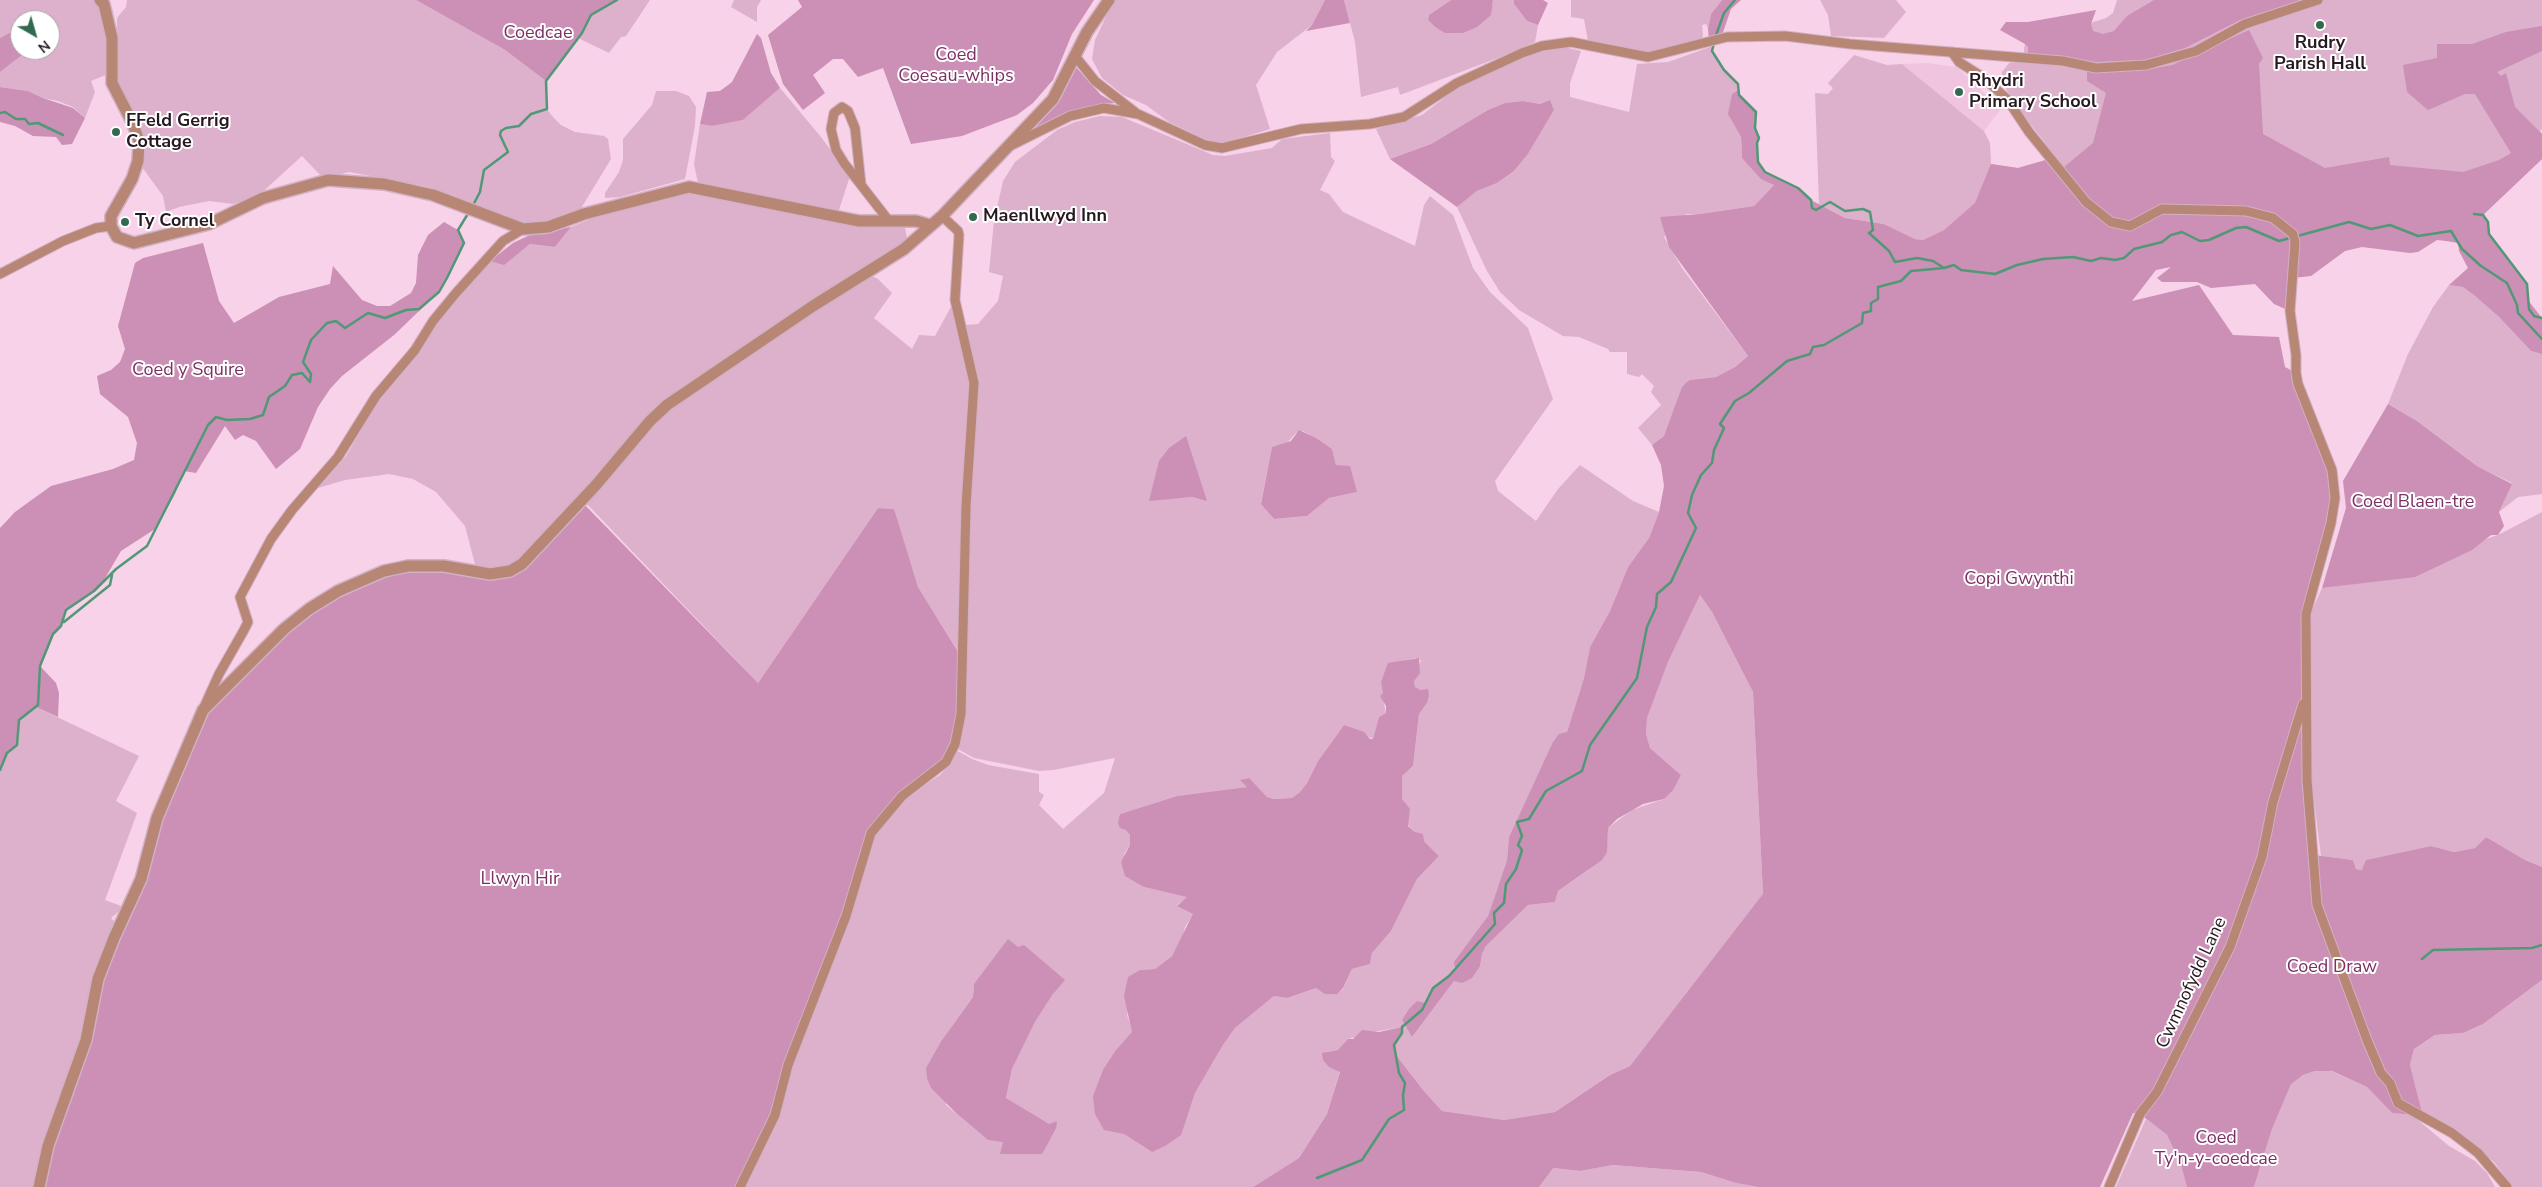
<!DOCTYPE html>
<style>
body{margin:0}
#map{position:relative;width:2542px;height:1187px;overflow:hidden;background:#f7d2e8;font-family:"Nunito Sans",sans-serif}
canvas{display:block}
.north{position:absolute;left:10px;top:10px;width:50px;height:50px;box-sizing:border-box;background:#fff;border:1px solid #a8a3a6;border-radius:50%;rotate:142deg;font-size:14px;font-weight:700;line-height:20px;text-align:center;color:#261921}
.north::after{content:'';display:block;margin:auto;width:18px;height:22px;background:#32694f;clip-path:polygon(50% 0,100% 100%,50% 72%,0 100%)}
</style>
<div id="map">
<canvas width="2542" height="1187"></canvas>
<div class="north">N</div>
</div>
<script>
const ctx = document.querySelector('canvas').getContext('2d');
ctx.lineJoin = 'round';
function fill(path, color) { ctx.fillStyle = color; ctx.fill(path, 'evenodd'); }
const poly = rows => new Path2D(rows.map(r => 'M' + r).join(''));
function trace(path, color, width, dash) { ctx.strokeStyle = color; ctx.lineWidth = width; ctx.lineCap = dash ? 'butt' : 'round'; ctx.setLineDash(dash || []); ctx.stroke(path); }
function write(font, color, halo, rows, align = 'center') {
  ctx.font = font + ' "Nunito Sans",sans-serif'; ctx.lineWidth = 4; ctx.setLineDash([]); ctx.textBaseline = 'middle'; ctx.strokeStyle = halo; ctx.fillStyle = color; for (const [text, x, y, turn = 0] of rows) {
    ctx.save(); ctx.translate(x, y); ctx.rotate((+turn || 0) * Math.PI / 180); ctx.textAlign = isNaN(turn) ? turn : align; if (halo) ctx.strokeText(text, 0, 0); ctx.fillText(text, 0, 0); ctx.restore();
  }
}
fill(poly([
 [1926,63,1957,67,2001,109,1984,131,1902,64]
]), '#f0c4df');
fill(poly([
 [0,0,94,0,98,4,106,37,108,74,91,81,95,92,85,118,73,107,58,101,43,98,28,91,0,87,0,72,27,50,50,50,50,20,20,20,20,33,11,32,0,38],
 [127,0,416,0,505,50,546,81,547,109,552,116,561,125,575,132,604,136,608,139,611,159,580,210,558,220,533,224,498,215,455,196,425,186,349,172,323,178,302,156,258,196,233,204,209,201,179,207,166,212,163,196,142,167,129,108,118,81,117,18,126,7],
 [617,0,650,0,626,36,621,37,609,53,578,38,591,15],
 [734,0,761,0,757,7,757,22,731,7],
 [1114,0,1325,0,1312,25,1277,52,1256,85,1270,129,1222,144,1209,141,1169,122,1146,105,1123,95,1102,78,1092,59,1095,40],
 [1344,0,1451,0,1429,15,1428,20,1435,27,1446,33,1493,4,1493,0,1514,0,1514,4,1527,21,1538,25,1535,42,1503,56,1400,95,1398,87,1361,97,1355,42],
 [1571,0,1722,0,1711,14,1708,29,1706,24,1702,25,1703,36,1701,39,1656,52,1638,52,1588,41,1584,19,1571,17],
 [1820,0,1896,0,1906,12,1884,38,1831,36,1828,15],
 [2117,0,2542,0,2542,129,2540,131,2542,134,2542,159,2483,215,1975,204,1944,230,1923,240,1915,239,1884,224,1845,218,1819,204,1815,93,1828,94,1833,88,1828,83,1854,55,1887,65,1902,64,1984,131,1990,143,1991,164,2018,168,2056,157,2011,99,2002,80,2002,72,2009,63,2025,61,2087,69,2024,58,2024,49,2025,44,2106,18,2113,13],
 [1713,46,1712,51,1724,70,1738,84,1738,90,1732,94,1731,119,1741,137,1742,158,1775,184,1754,206,1700,214,1686,214,1664,237,1682,268,1748,356,1735,367,1716,377,1688,380,1664,436,1652,445,1638,428,1661,405,1651,392,1654,386,1642,374,1639,377,1627,374,1627,352,1610,352,1608,349,1579,337,1563,336,1519,310,1500,292,1487,271,1457,207,1477,191,1497,183,1514,171,1528,154,1554,110,1550,100,1540,104,1523,101,1505,103,1488,110,1431,144,1390,159,1376,129,1422,115,1457,88,1481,76,1535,53,1564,47,1581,51,1570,83,1570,97,1629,112,1637,64,1668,62],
 [780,88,821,137,850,176,838,213,703,186,698,183,694,164,700,124,712,126,743,120],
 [656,91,676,91,689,96,696,107,695,126,685,179,620,197,605,198,605,193,619,172,623,160,623,139,652,105],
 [1100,116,1122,117,1213,155,1225,156,1272,148,1282,139,1330,133,1331,157,1335,161,1320,190,1329,194,1343,212,1415,246,1424,205,1430,196,1453,215,1473,268,1490,292,1528,328,1553,399,1495,481,1498,491,1536,521,1558,489,1580,465,1633,501,1659,512,1649,538,1628,567,1610,611,1590,647,1584,678,1567,732,1535,782,1509,837,1507,860,1488,916,1449,976,1433,988,1425,1004,1402,1020,1412,1037,1454,981,1480,966,1482,954,1486,946,1528,905,1555,902,1558,891,1588,870,1607,844,1608,828,1632,810,1664,799,1681,775,1650,748,1646,734,1647,718,1668,662,1700,595,1712,612,1753,692,1763,894,1756,905,1630,1066,1610,1075,1555,1112,1504,1120,1442,1111,1423,1090,1396,1055,1394,1045,1402,1033,1402,1027,1373,1032,1348,1039,1339,1050,1326,1052,1340,1071,1327,1114,1299,1158,1253,1187,744,1187,791,1068,877,831,904,798,940,775,950,764,956,750,972,759,988,765,1039,774,1039,792,1044,795,1039,805,1063,829,1104,793,1115,758,1053,770,1039,771,974,758,956,748,967,698,965,645,969,530,978,385,965,325,978,324,998,301,1003,276,989,272,994,221,1003,181,1015,162,1057,130,1075,122],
 [1303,431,1332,449,1336,465,1343,467,1357,492,1329,498,1307,516,1274,519,1261,503,1272,447,1286,444,1296,433],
 [1155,485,1207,501,1192,497,1150,500],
 [1415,658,1421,660,1414,681,1415,687,1421,690,1427,703,1419,714,1413,766,1402,776,1402,800,1408,825,1439,856,1417,879,1391,931,1372,953,1370,964,1352,969,1343,989,1336,994,1331,994,1316,988,1289,998,1274,996,1235,1028,1223,1045,1195,1093,1188,1113,1152,1152,1124,1134,1116,1050,1133,1032,1127,1015,1140,970,1155,969,1172,956,1183,936,1185,927,1194,914,1177,905,1188,897,1144,887,1124,854,1130,845,1130,835,1120,814,1177,796,1248,787,1241,780,1248,778,1267,797,1274,799,1292,798,1300,792,1307,783,1318,761,1344,725,1373,739,1379,717,1386,713,1383,699,1384,688,1402,661],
 [979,979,1053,994,1035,1022,1012,1069,1006,1098,1056,1130,1050,1139,1003,1141,988,1140,946,1105,942,1040,973,997,974,984],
 [667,194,691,194,856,226,900,226,905,228,907,238,906,242,779,322,665,399,653,411,600,474,597,473,585,490,520,560,509,567,492,570,476,568,465,526,436,492,413,479,389,474,345,480,318,488,346,456,378,401,413,360,433,328,490,261,504,264,530,244,555,247,571,227,610,211],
 [870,275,878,279,892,293,874,318,912,349,919,335,935,336,952,305,972,391,967,416,964,468,960,655,918,587,893,509,878,508,758,683,587,504,667,412,724,370],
 [2449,285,2463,287,2475,296,2499,317,2531,351,2542,354,2542,494,2518,497,2499,512,2512,483,2477,466,2417,421,2388,404,2408,354,2433,307],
 [2542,512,2542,867,2525,860,2486,837,2475,848,2454,852,2431,846,2367,860,2363,870,2356,869,2353,860,2321,856,2311,777,2310,615,2322,588,2352,584,2498,535],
 [36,707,139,756,116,801,137,813,105,900,124,907,111,918,115,922,100,959,79,1050,34,1187,0,1187,0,770,7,753,17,745,19,720],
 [2542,980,2542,1187,2513,1187,2494,1162,2464,1137,2422,1112,2410,1065,2414,1049,2435,1035,2463,1033,2483,1024],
 [2315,1071,2331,1071,2367,1087,2392,1113,2412,1115,2449,1146,2475,1161,2487,1173,2495,1187,2254,1187,2272,1129,2291,1083,2303,1075],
 [2146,1119,2167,1135,2181,1165,2187,1187,2116,1187],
 [1613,1165,1701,1172,1736,1183,1758,1187,1539,1187,1552,1168,1580,1171]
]), '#ddb1cc');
fill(poly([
 [416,0,617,0,591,15,582,33,546,81,505,50],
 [798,0,1094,0,1072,34,1053,80,1033,103,1017,115,962,136,911,144,883,68,858,77,843,59,833,59,813,75,825,93,803,110,783,84,768,35,802,7],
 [1325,0,1344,0,1350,23,1306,31,1312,25],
 [1451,0,1493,0,1491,15,1477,27,1463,33,1445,33,1435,27,1428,20,1429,15],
 [1514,0,1543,0,1548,3,1538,25,1527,21,1514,4],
 [1722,0,1741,0,1731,9,1721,38,1709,41,1708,29,1711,14],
 [2154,0,2301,0,2240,20,2185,48,2145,60,2096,62,2042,55,2028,56,2028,47,2025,44,2000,30,2006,22,2028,22,2096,10,2091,24,2093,31,2103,34,2114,31,2127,16],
 [2542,26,2542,51,2497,72,2501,76,2506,73,2515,107,2542,134,2542,159,2483,215,2488,222,2489,235,2527,284,2527,299,2542,318,2542,354,2531,351,2499,317,2475,296,2463,287,2449,285,2468,268,2459,251,2458,243,2446,241,2437,240,2418,252,2410,253,2362,247,2345,251,2311,276,2293,278,2290,311,2274,304,2255,284,2211,288,2197,282,2162,282,2157,278,2171,267,2156,270,2132,301,2199,285,2233,335,2279,337,2285,367,2296,373,2332,470,2335,498,2306,614,2314,855,2353,860,2356,869,2362,870,2366,860,2431,846,2454,852,2475,848,2486,837,2525,860,2542,867,2542,980,2483,1024,2463,1033,2435,1035,2414,1049,2410,1065,2423,1116,2392,1113,2367,1087,2332,1071,2315,1071,2303,1075,2291,1084,2272,1129,2254,1187,2187,1187,2181,1165,2167,1135,2140,1114,2133,1113,2100,1187,1758,1187,1736,1183,1701,1172,1613,1165,1580,1171,1553,1168,1539,1187,1253,1187,1299,1158,1327,1114,1340,1072,1329,1067,1323,1060,1322,1053,1338,1050,1348,1039,1353,1039,1362,1030,1379,1032,1402,1027,1402,1033,1394,1045,1396,1055,1423,1090,1442,1111,1504,1120,1555,1112,1610,1075,1630,1066,1763,894,1753,692,1712,612,1700,595,1668,662,1647,718,1646,734,1650,748,1681,775,1673,790,1664,799,1643,804,1617,819,1608,828,1607,852,1602,860,1558,891,1555,902,1528,905,1486,946,1482,954,1480,966,1472,978,1462,983,1454,981,1412,1037,1402,1020,1409,1009,1417,1001,1425,1003,1433,988,1449,976,1455,968,1454,962,1488,916,1507,860,1509,837,1553,742,1559,734,1567,732,1584,678,1590,647,1610,611,1628,567,1649,538,1659,512,1664,486,1661,465,1652,445,1664,436,1682,387,1689,380,1716,377,1735,367,1748,356,1669,247,1660,217,1700,214,1754,206,1774,185,1761,179,1742,158,1741,137,1728,114,1732,94,1738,90,1739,95,1756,112,1755,128,1759,138,1757,143,1758,162,1765,172,1798,188,1811,200,1845,218,1884,224,1915,239,1923,240,1944,230,1975,203,1991,164,2018,168,2056,157,2064,167,2093,143,2106,93,2087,81,2087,69,2146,70,2172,65,2249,30,2263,58,2259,64,2263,134,2325,168,2389,157,2390,165,2463,172,2499,160,2511,153,2475,94,2465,94,2428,110,2407,92,2403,65,2437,58,2437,44,2472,44,2506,32],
 [11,32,20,33,20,50,27,51,0,72,0,38],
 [757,34,761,38,771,73,780,88,743,120,712,126,700,124,707,92,720,91,732,82],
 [1075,66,1101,95,1115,103,1096,105,1059,116,1030,131,1059,100],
 [0,87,28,91,43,98,73,108,85,118,72,144,62,145,56,137,33,136,15,126,0,122],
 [1550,100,1554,110,1528,154,1514,171,1497,183,1477,191,1457,207,1390,159,1431,144,1488,110,1505,103,1523,101,1540,104],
 [444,222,458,230,464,243,439,292,394,335,342,376,330,389,318,407,300,449,276,469,256,441,243,435,235,440,225,426,196,473,184,471,175,494,155,529,121,551,101,585,66,610,61,626,53,634,40,666,56,683,59,693,58,717,36,707,19,720,17,745,7,753,0,770,0,528,15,512,51,486,113,469,134,460,137,443,128,417,100,394,97,376,111,370,120,362,125,349,118,326,135,263,143,258,203,243,219,301,234,323,279,297,330,284,333,266,362,300,377,306,390,306,411,293,416,283,418,255,428,235],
 [571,227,555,247,530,244,504,265,490,261,513,243,534,233],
 [2388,404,2417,421,2477,466,2512,484,2499,512,2504,526,2498,535,2491,535,2472,550,2415,577,2322,588,2346,508,2343,481],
 [1299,430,1316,438,1332,449,1336,465,1350,466,1357,492,1329,498,1307,516,1274,519,1261,504,1272,447,1291,441],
 [1186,436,1207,501,1192,497,1149,501,1159,461,1169,448],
 [581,501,758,683,878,508,894,509,918,587,963,660,961,714,946,762,902,796,871,833,843,914,813,989,785,1065,773,1114,736,1187,39,1187,92,1009,150,845,203,710,309,609,384,571,510,571],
 [1419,658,1420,673,1414,681,1415,687,1421,690,1428,689,1429,695,1427,703,1419,714,1413,766,1402,776,1402,799,1410,809,1408,826,1415,832,1423,834,1424,841,1439,856,1417,879,1391,931,1372,953,1370,964,1352,969,1343,988,1337,994,1325,994,1316,988,1288,998,1274,996,1235,1028,1223,1045,1195,1093,1181,1135,1165,1146,1152,1152,1124,1134,1104,1130,1095,1114,1093,1096,1103,1070,1116,1050,1132,1032,1124,996,1128,977,1140,970,1155,969,1172,956,1193,914,1177,906,1187,897,1144,887,1125,876,1121,862,1130,845,1130,835,1126,830,1120,828,1118,823,1120,814,1177,796,1247,787,1240,780,1249,778,1267,797,1274,799,1292,798,1300,792,1307,783,1318,761,1344,725,1364,732,1370,739,1373,739,1379,717,1386,713,1386,706,1380,696,1383,693,1381,682,1388,663],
 [1008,939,1018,947,1024,945,1065,980,1053,994,1035,1022,1012,1069,1006,1098,1049,1124,1057,1121,1056,1129,1042,1154,1000,1154,1003,1142,988,1140,957,1114,931,1088,927,1078,926,1068,942,1040,973,997,974,984]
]), '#cc8fb5');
trace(poly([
 [1715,38,1724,13,1735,0],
 [1714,43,1712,51,1724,70,1738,84,1739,95,1756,112,1755,128,1759,138,1757,143,1758,162,1765,172,1798,188,1811,200,1812,208,1816,210,1830,202,1845,211,1863,209,1870,212,1873,230,1869,233,1889,251,1895,262,1917,258,1933,261,1944,268,1954,265,1961,270,1995,274,2017,265,2043,259,2073,257,2091,261,2101,258,2115,260,2124,258,2134,249,2162,242,2171,235,2182,232,2200,241,2209,240,2236,228,2246,227,2279,241,2349,222,2371,229,2390,225,2418,236,2451,231,2462,249,2481,266,2507,283,2517,305,2518,313,2542,339],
 [0,113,5,112,16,119,25,119,29,124,38,123,63,135],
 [472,207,480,192,484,170,508,152,500,135,501,131,506,128,519,126,531,114,547,109,546,81,582,33,591,15,617,0],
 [2474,214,2483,215,2488,222,2489,234,2527,284,2529,309,2534,316,2542,318],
 [64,622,110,585,112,575],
 [0,770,7,753,17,745,19,720,38,705,40,666,53,634,61,626,66,610,94,591,116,569,147,546,208,425,216,417,227,420,250,419,263,415,269,397,285,386,292,375,302,373,310,382,311,374,303,362,311,340,327,323,336,321,345,328,368,313,385,318,406,310,419,309,439,292,447,278,464,243,458,230,469,212],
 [2422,959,2433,950,2532,948,2542,945],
 [1317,1178,1362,1160,1389,1119,1404,1110,1403,1095,1405,1083,1399,1073,1394,1045,1402,1033,1402,1027,1422,1010,1433,988,1449,976,1495,924,1494,913,1504,903,1506,884,1516,869,1522,850,1518,845,1522,836,1517,822,1529,819,1546,791,1582,771,1590,745,1637,678,1647,627,1656,607,1657,594,1671,582,1696,528,1688,513,1692,495,1701,475,1712,463,1714,450,1724,428,1720,424,1735,401,1749,393,1787,361,1810,354,1813,347,1824,345,1862,323,1863,313,1871,311,1871,303,1878,299,1878,287,1901,281,1911,271,1944,268]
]), '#519876', 2.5);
const minor = poly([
 [1952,52,1959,62,1984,78,2007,99,2029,132,2086,202,2111,222,2130,226,2162,209,2246,211,2273,218,2293,234,2295,242,2290,311,2296,355,2296,373,2298,384,2332,470,2335,498,2331,523,2306,614,2307,780,2317,905,2367,1040,2381,1073,2390,1083,2398,1103,2452,1133,2478,1153,2507,1187],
 [1075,56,1095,81,1135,112],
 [1012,145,1070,116,1104,108,1138,114,1205,145,1222,148,1301,129,1370,124,1404,117,1457,83,1522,53,1542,46,1571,42,1648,57,1727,37,1785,36,1850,44,2063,61,2096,68,2146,65,2196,51,2245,24,2318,0],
 [861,184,855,128,848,111,842,107,834,113,831,129,836,150,844,163,889,221],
 [0,274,63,241,96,228,111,226],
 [205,705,219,674,244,630,248,622,240,597,271,539,292,510,338,457,376,396,415,350,433,321,456,293,503,241,523,229],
 [740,1187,775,1115,788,1065,846,916,871,833,902,796,946,762,955,744,961,714,966,506,974,383,955,300,959,235,958,231,942,216],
 [2109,1187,2140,1114,2157,1092,2230,947,2262,857,2273,802,2303,704]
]);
const tertiary = poly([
 [100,0,104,4,112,38,112,83,133,124,139,141,138,161,132,179,111,216,111,226,117,237,134,243,209,224,263,198,328,180,384,184,433,195,523,229,548,227,584,214,689,187,859,221,916,221,930,225],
 [39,1187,48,1146,86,1040,98,979,114,938,141,879,157,818,203,710,284,629,309,609,338,591,384,571,408,566,444,566,490,574,510,571,522,564,596,485,650,421,667,405,813,306,904,249,942,216,1053,99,1087,32,1109,0]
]);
trace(minor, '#d1b1c4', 11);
trace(tertiary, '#d1b1c4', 14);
trace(minor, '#b88674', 9);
trace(tertiary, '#b88674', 11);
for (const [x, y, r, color] of [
 [2320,25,5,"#32694f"],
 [1959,92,5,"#32694f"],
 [116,132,5,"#32694f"],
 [973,217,5,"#32694f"],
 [125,222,5,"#32694f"]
]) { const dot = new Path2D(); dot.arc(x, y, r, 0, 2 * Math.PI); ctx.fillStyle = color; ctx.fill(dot); trace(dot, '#fff', 2); }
write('18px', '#7a3063', '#fff', [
 ["Coedcae",538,34],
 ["Coed",956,56],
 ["Coesau-whips",956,77],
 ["Coed y Squire",188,371],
 ["Coed Blaen-tre",2413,503],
 ["Copi Gwynthi",2019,580],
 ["Llwyn Hir",520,880],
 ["Coed Draw",2332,968],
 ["Coed",2216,1139],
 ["Ty'n-y-coedcae",2216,1160]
]);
write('bold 18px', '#261921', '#fff', [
 ["Rudry",2320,44,"center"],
 ["Parish Hall",2320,65,"center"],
 ["Rhydri",1969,82],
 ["Primary School",1969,103],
 ["FFeld Gerrig",126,122],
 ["Cottage",126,143],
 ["Maenllwyd Inn",983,217],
 ["Ty Cornel",135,222]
], 'left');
write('18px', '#261921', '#fff', [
 ["Cwmnofydd Lane",2192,983,-65]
]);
</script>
